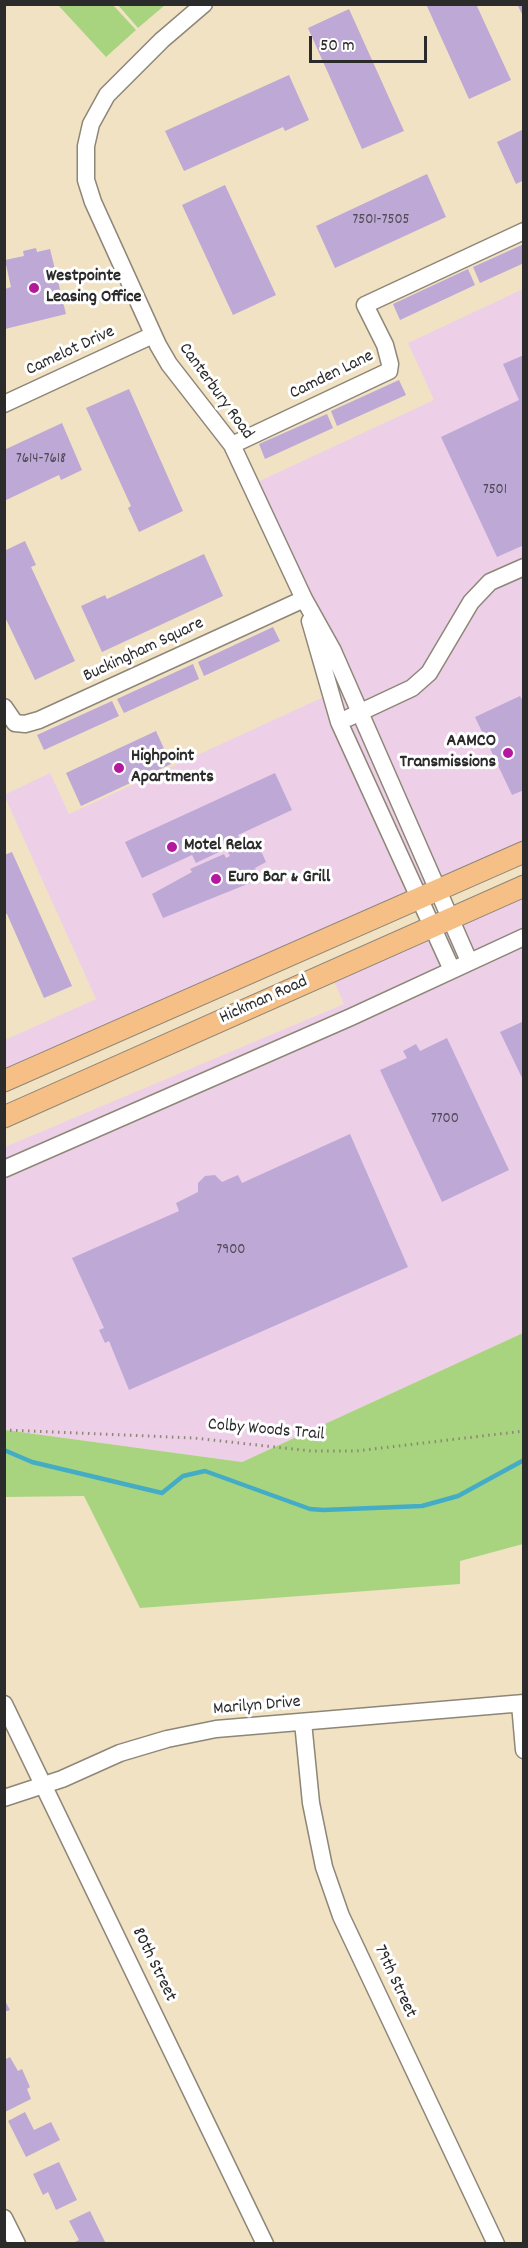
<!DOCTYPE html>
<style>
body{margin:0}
#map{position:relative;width:528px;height:2248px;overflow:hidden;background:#f0e2c3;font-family:Dekko,sans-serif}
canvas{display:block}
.frame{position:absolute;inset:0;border:6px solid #2b2b2b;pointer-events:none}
.scale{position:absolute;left:309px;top:36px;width:118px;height:27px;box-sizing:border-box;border:3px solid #2b2b2b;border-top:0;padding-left:8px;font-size:18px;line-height:21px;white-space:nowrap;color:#2b2b2b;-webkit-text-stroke:4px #fff;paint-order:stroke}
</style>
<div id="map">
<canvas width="528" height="2248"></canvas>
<div class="frame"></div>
<div class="scale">50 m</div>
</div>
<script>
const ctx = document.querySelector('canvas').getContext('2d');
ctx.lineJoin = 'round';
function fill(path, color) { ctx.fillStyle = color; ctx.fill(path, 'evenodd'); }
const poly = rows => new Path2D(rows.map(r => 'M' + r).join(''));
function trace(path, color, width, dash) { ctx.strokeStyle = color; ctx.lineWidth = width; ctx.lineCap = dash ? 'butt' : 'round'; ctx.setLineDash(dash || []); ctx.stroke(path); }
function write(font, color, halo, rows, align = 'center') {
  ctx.font = font + ' Dekko,sans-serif'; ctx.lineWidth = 6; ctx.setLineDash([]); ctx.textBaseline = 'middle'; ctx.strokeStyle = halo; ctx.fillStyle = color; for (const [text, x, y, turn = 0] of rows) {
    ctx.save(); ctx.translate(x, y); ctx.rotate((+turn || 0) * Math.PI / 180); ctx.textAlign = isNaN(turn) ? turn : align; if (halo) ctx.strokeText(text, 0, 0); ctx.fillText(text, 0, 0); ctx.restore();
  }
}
fill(poly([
 [523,289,523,852,5,1081,5,1040,96,999,4,795,50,773,69,814,330,694,304,599,251,485,434,400,408,343],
 [523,886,523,1333,242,1462,5,1430,5,1147,344,1004,330,972]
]), '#edd0e8');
fill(poly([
 [58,5,113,5,136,30,106,57],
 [118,5,165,5,138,28],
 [523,1333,523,1544,460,1561,460,1584,140,1608,84,1496,5,1497,5,1430,242,1462]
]), '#a8d480');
trace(poly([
 [4,1450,32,1462,162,1493,183,1476,205,1471,310,1509,323,1510,422,1506,458,1496,524,1460]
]), '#45acc5', 4.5);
fill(poly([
 [426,4,476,4,511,80,469,99],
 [517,4,524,4,524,18],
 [349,9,404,131,362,149,308,28],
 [289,75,309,120,285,131,283,127,184,171,165,131],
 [524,129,524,180,516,184,497,142],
 [427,174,446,217,335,268,316,226],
 [225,185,276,295,233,315,182,205],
 [524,244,524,263,480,283,473,267],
 [36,248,37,252,50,249,66,314,5,329,5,289,11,287,5,260,24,256,23,251],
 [468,269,475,285,400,320,393,304],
 [524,355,524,545,497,557,441,437,519,400,503,364],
 [399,380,406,395,337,426,331,411],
 [129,389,183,511,139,532,128,508,131,506,86,408],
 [327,414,333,428,265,459,259,444],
 [62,423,82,470,61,480,59,475,4,501,4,450],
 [25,541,36,565,31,567,75,661,35,680,4,615,4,551],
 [204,554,223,596,102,652,81,606,105,595,107,599],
 [273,627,280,641,204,676,198,662],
 [193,664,199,679,124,713,117,699],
 [520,696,524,703,524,790,512,795,475,717],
 [112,701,119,716,44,750,37,735],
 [156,731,171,764,81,806,66,773],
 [275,773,292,810,238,835,245,850,258,844,266,862,255,868,260,879,163,918,152,894,192,872,190,869,224,854,226,858,230,856,222,841,215,844,219,852,196,863,192,855,142,878,125,842],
 [12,852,72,986,44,998,7,914,4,914,4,855],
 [524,1021,524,1082,500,1032],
 [447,1038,509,1170,442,1202,380,1070,407,1058,403,1051,416,1044,420,1051],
 [350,1134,408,1267,129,1390,109,1341,105,1343,99,1330,104,1328,72,1258,179,1211,176,1203,198,1192,198,1183,205,1176,215,1175,222,1182,238,1175,242,1183],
 [4,1999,10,2010,4,2012],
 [10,2057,18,2071,22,2069,30,2087,27,2089,31,2099,5,2112,4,2060],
 [25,2112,34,2130,51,2122,60,2140,26,2157,8,2121],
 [59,2162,77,2200,56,2210,48,2192,43,2195,33,2174],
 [90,2211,106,2244,71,2244,79,2240,69,2221]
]), '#bea8d6');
const minor = poly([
 [204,4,162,40,107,95,91,124,86,146,86,180,93,202,158,345,169,364,232,445,304,599,333,651,469,961],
 [4,404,153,335],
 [232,445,389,371,390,364,385,345,365,305,524,231],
 [310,621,339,722,452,970],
 [4,707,15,723,25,724,39,720,304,599],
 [348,718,412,688,429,673,471,602,490,582,524,567],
 [4,1169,351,1017,524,937],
 [4,1704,265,2244],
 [520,1704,524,1750],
 [303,1722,311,1803,324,1867,341,1916,496,2244],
 [4,1798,62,1779,120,1753,167,1739,216,1729,524,1703],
 [4,2218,17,2244]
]);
const major = poly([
 [4,1081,524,852],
 [4,1117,524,886]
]);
trace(minor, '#8e8677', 19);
trace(major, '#8e8677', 23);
trace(poly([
 [4,1430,194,1438,311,1451,356,1451,524,1431]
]), '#8e8677', 3, [1.5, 4.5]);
trace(minor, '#fff', 16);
trace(major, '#f5bf86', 21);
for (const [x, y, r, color] of [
 [34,288,6,"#b5179e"],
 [508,753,6,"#b5179e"],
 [119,768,6,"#b5179e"],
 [172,847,6,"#b5179e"],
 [216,879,6,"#b5179e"]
]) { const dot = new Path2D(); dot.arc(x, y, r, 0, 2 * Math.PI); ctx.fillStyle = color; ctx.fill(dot); trace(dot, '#fff', 2); }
write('15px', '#504a56', null, [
 ["7501-7505",381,221],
 ["7614-7618",41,460],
 ["7501",495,491],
 ["7700",445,1120],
 ["7900",231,1251]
]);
write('bold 18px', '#2b2b2b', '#fff', [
 ["Westpointe",46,278],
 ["Leasing Office",46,299],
 ["AAMCO",496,743,"right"],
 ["Transmissions",496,764,"right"],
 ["Highpoint",131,758],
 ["Apartments",131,779],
 ["Motel Relax",184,847],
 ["Euro Bar & Grill",228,879]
], 'left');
write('18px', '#2b2b2b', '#fff', [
 ["Camelot Drive",71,352,-25],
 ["Camden Lane",332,376,-26],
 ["Canterbury Road",215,392,54],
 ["Buckingham Square",144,651,-25],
 ["Hickman Road",264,1001,-24],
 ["Colby Woods Trail",266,1431,5],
 ["Marilyn Drive",257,1707,-5],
 ["80th Street",153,1965,64],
 ["79th Street",394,1982,65]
]);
</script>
